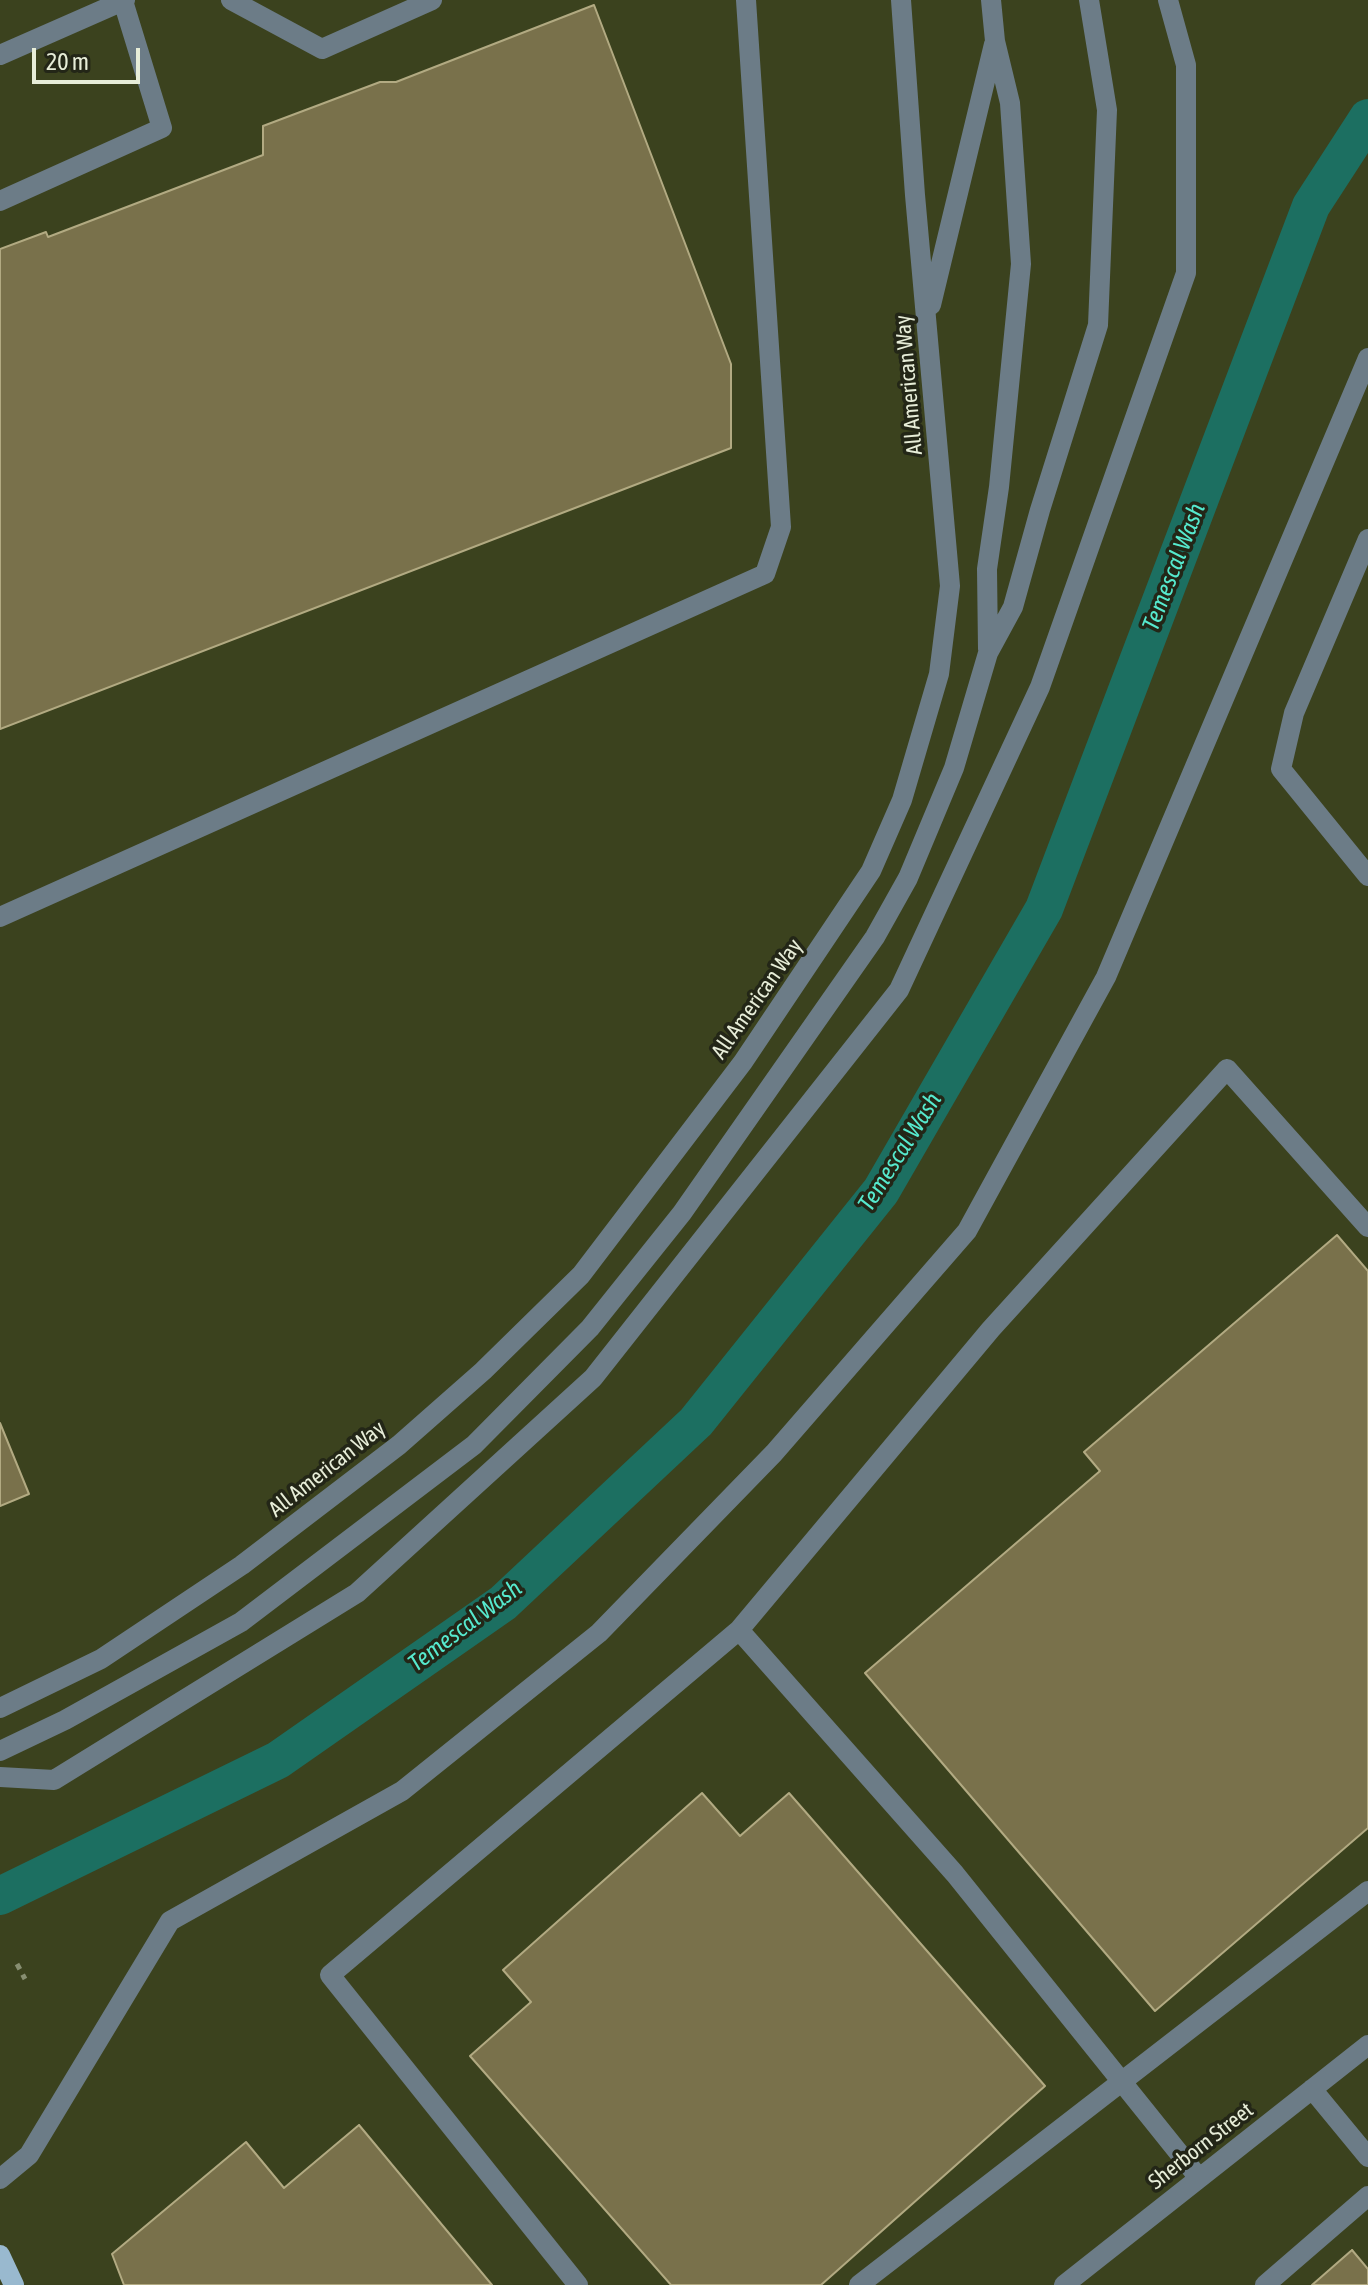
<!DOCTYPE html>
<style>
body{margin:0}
#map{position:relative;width:1368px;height:2285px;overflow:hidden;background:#3b421e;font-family:"Asap Condensed",sans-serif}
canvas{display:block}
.scale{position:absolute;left:32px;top:48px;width:108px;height:36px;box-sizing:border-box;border:4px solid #e7edd8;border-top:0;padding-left:10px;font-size:24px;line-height:28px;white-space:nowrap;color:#e7edd8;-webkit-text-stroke:6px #232617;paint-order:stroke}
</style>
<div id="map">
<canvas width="1368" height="2285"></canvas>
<div class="scale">20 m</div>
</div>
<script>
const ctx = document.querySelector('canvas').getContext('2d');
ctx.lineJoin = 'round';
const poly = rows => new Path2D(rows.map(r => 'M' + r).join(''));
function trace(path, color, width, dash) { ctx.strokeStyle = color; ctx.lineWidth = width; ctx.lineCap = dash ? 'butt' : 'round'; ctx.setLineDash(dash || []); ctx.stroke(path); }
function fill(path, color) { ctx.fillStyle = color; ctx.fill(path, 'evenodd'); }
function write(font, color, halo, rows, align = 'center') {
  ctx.font = font + ' "Asap Condensed",sans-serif'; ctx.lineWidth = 7; ctx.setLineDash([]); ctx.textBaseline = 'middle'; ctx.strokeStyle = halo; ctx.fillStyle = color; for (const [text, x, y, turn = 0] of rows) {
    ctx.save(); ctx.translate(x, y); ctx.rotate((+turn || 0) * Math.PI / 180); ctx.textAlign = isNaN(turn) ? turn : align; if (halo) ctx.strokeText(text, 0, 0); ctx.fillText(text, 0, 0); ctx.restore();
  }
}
trace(poly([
 [0,1896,278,1760,503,1603,696,1422,881,1191,1044,909,1311,206,1368,118]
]), '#1c6f61', 38);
const building = poly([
 [594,5,731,364,731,448,0,729,0,249,46,232,48,237,263,155,263,126,380,82,396,82,594,5],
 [1337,1235,1368,1271,1368,1828,1155,2011,865,1673,1100,1471,1084,1452,1337,1235],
 [0,1423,29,1494,0,1506,0,1423],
 [702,1793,740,1836,789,1793,1045,2086,821,2285,671,2285,470,2056,531,2002,503,1970,702,1793],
 [359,2125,492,2285,124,2285,112,2254,246,2142,284,2188,359,2125],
 [1352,2250,1368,2269,1368,2285,1312,2285,1352,2250]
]);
fill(building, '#79714b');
trace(building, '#b2aa82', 2);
trace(poly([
 [17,1964,25,1979]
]), '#878e71', 5, [6, 6]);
trace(poly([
 [231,0,322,49,432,0],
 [0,55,125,0],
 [0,201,162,128,123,1],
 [931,305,994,44],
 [1368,539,1294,713,1281,769,1368,876],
 [988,649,987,569,999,487,1021,264,1010,103,995,41,991,0],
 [0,917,765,574,781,527,746,0],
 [739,1630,991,1329,1227,1069,1368,1227],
 [0,1708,101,1659,242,1565,399,1445,483,1371,581,1275,743,1062,871,871,902,800,939,674,950,586,915,195,901,0],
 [0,1751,65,1720,241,1622,474,1445,590,1328,682,1213,875,937,908,878,954,768,988,653,1013,607,1040,510,1098,325,1107,110,1089,0],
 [0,1777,54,1780,357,1593,593,1378,899,990,1040,687,1186,273,1186,65,1168,0],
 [1312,2089,1368,2157],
 [0,2179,29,2155,170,1921,402,1791,599,1633,774,1453,967,1231,1106,977,1368,358],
 [578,2285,330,1975,739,1630,955,1874,1199,2178],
 [859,2285,1368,1891],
 [1064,2285,1368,2045],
 [1265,2285,1368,2196]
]), '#6c7c87', 20);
trace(poly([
 [0,2255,14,2285]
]), '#99b9cf', 20);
write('22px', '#e7edd8', '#232617', [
 ["All American Way",909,385,-95],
 ["All American Way",757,999,-55],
 ["All American Way",327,1469,-38],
 ["Sherborn Street",1201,2146,-38]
]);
write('italic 24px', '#56e9ce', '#232617', [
 ["Temescal Wash",1174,567,-69],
 ["Temescal Wash",900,1152,-58],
 ["Temescal Wash",465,1626,-37]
]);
</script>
